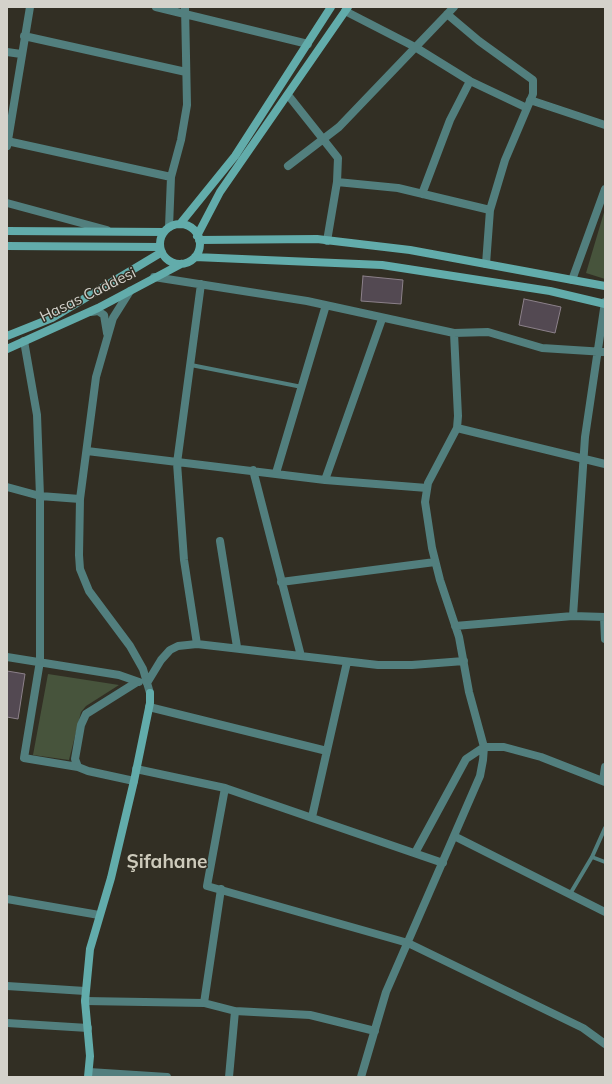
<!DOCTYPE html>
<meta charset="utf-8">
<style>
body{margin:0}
#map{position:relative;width:612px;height:1084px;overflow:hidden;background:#322f24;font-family:Mulish,sans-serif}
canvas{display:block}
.frame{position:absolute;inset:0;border:8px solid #d4d2cb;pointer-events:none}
</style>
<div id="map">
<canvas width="612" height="1084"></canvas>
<div class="frame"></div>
</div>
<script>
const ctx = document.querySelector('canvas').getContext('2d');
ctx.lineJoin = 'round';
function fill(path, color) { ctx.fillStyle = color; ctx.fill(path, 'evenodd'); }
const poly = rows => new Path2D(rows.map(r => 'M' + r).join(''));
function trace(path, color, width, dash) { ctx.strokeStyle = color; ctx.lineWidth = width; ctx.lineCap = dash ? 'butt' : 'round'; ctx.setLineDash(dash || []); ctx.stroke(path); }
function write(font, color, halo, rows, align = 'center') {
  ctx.font = font + ' Mulish,sans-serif'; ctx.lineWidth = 3; ctx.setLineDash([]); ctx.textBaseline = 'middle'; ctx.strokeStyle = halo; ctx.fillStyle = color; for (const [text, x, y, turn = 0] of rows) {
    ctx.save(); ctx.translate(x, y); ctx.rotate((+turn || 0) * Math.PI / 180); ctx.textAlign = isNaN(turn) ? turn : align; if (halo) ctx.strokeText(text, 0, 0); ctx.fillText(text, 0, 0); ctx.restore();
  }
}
fill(poly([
 [605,209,605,279,586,273],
 [48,674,119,685,86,706,81,712,69,760,33,755]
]), '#47543c');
const building = poly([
 [363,276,403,280,401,304,361,301,363,276],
 [524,299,561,307,555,333,519,325,524,299],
 [7,671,25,674,18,719,7,717,7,671]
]);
fill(building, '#534952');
trace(building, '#8c818a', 1);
trace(poly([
 [191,365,302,387],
 [592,857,605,862],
 [570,894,592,857,605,828]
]), '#527f7e', 4);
trace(poly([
 [156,7,308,44],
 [345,11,415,47,470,81,527,108],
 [447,14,479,41,533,80,533,94,505,160,490,210,486,264],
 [24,36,186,72],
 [7,52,21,54],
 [288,95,338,158,337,182,327,241],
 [530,100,605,125],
 [7,141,171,177],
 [7,146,30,7],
 [288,166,339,127,454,7],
 [337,182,398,188,490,210],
 [422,194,450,120,470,81],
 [7,203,107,230],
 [169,227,171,177,181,140,187,105,185,7],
 [154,277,307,301,454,333,488,332,542,348,605,352],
 [572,280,605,189],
 [130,291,113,318,96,377,80,499,79,555,80,569,89,591,130,646,143,669,150,693],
 [91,312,98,311,104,315,107,333],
 [24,341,37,415,40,496,40,661,24,758,78,767],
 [457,428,605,464],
 [87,451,325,480,427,488],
 [253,470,301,656],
 [276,473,326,305],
 [325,480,382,319],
 [7,487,40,496,80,499],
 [220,541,237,647],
 [281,582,435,562],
 [573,616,585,437,605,302],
 [604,617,605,639],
 [455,626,573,616,605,617],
 [197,644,184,560,177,463,201,284],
 [7,657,119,675,139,682],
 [147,683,161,660,170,650,178,646,197,644,378,665,412,665,464,661],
 [149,707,327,751],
 [136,769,225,788,443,863],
 [134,781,88,771,78,767,75,759,81,725,86,714,137,682],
 [603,781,605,767],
 [225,788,207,886,408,943,583,1028,605,1044],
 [312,817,347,662],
 [454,836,605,912],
 [415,853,466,759,484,747,504,747,541,757,605,782],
 [7,899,99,915],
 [7,986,85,991],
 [85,1001,204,1003,235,1011,310,1015,375,1031],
 [204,1003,221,889],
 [7,1023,88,1028],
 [89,1072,167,1077],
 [229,1077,235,1011],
 [361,1077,386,992,480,776,483,760,484,747,469,692,459,637,440,580,432,548,425,502,428,483,457,428,458,416,454,333]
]), '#527f7e', 8);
trace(poly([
 [180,224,235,156,331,7],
 '160 244a20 20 0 1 1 40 0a20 20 0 1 1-40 0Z',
 [7,231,164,232],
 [197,236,220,192,348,7],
 [199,240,317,239,410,250,605,286],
 [7,246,160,247],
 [195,257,382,265,550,291,605,304],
 [7,336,52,318,162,252],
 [7,349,98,308,181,264],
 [88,1077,90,1056,85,1001,90,949,111,878,134,781,150,703,150,693]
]), '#62acab', 8);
write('15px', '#d4d2cb', '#322f24', [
 ["Hasas Caddesi",88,295,-26]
]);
write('bold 19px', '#cdcabb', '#322f24', [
 ["Şifahane",167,862]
]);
</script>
